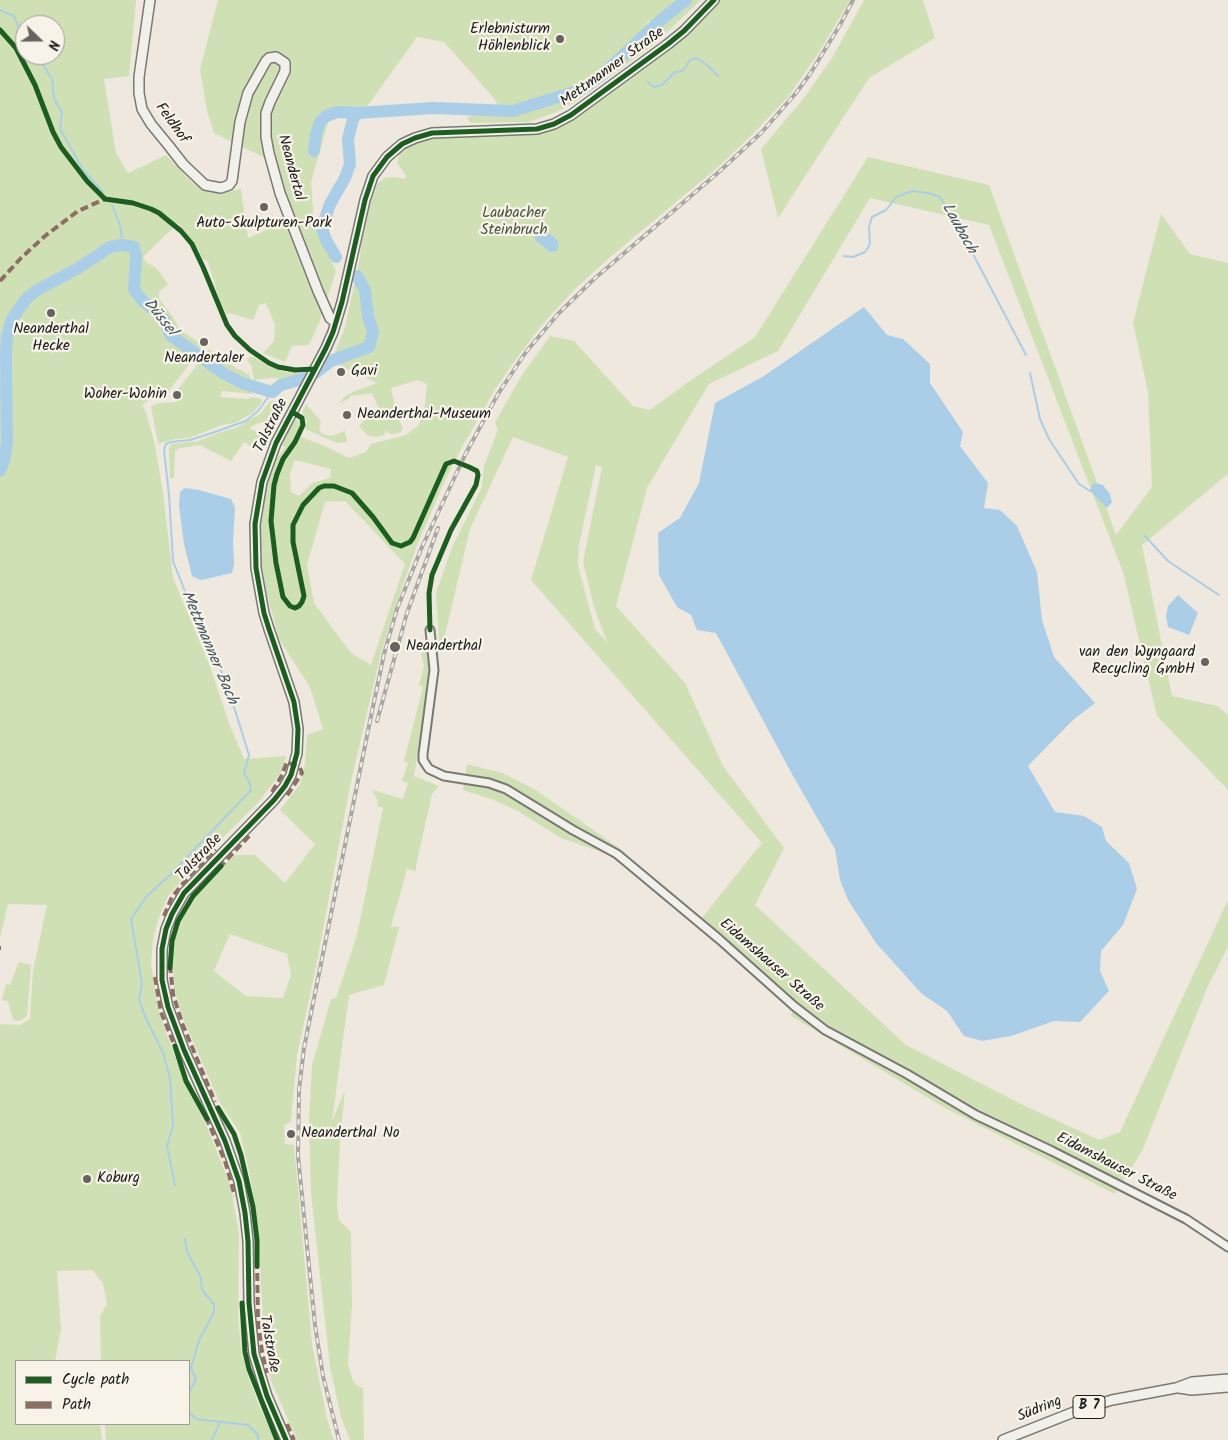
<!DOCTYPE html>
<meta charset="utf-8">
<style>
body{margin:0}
#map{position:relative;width:1228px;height:1440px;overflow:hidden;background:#eee8de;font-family:Kalam,sans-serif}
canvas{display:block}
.legend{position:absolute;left:15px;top:1360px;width:175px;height:65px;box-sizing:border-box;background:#f7f3e8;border:1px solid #9f9d96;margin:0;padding:6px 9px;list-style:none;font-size:15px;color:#1c1c1c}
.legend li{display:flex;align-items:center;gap:10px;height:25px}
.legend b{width:25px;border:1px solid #9f9d96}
.north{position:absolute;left:15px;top:15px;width:50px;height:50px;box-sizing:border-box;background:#f7f3e8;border:1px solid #9f9d96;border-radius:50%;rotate:112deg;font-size:14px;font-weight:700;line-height:20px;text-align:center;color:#1c1c1c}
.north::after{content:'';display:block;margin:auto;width:18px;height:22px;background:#666360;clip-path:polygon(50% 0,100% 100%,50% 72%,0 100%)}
</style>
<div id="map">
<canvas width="1228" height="1440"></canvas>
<ul class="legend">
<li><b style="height:6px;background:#1b5e20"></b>Cycle path</li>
<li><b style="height:6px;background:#8d6e63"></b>Path</li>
</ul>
<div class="north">N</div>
</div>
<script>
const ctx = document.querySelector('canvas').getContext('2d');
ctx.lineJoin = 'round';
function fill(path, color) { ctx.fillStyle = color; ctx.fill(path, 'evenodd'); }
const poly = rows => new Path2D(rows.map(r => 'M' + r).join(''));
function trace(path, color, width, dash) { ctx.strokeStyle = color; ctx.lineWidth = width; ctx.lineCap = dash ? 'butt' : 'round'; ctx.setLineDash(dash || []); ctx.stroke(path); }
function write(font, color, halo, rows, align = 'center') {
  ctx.font = font + ' Kalam,sans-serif'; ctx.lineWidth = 4.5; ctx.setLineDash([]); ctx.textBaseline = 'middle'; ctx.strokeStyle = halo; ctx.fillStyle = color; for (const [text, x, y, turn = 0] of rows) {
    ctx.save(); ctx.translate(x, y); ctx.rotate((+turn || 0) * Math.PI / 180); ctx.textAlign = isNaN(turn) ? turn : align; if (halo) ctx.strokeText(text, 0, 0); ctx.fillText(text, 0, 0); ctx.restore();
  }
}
fill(poly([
 [0,0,136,0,129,76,104,79,116,153,128,173,166,155,191,181,202,189,216,192,241,189,248,238,284,222,265,158,214,133,207,111,200,69,218,0,701,0,664,35,650,20,646,24,657,36,656,43,575,102,559,111,529,122,471,123,467,118,484,107,499,107,493,97,444,42,417,37,366,108,331,112,311,182,314,224,336,271,319,323,309,345,292,346,285,362,263,353,274,341,275,325,266,303,259,305,253,320,229,313,227,315,220,302,208,262,202,259,198,249,178,223,143,257,146,262,157,269,168,284,159,292,159,299,173,317,179,329,204,346,200,351,192,347,189,354,194,358,165,396,160,398,155,396,142,405,146,412,155,445,163,493,173,578,208,661,229,723,244,759,286,756,282,771,258,803,191,869,168,896,158,920,153,941,151,963,158,1008,167,1035,190,1094,205,1122,231,1187,239,1235,238,1318,241,1349,249,1379,259,1405,275,1440,106,1440,105,1424,189,1424,189,1361,101,1361,100,1316,107,1304,103,1283,92,1270,57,1271,61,1329,55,1361,16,1361,16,1424,100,1424,102,1440,0,1440,0,1024,20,1025,30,1019,33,971,47,905,8,904,0,938],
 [25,25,55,25,55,55,25,55],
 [718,0,850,0,820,51,788,97,750,137,717,168,609,258,572,292,541,326,511,366,494,391,461,449,447,476,417,545,395,608,381,653,350,786,315,972,297,1055,291,1121,284,1126,285,1144,294,1145,312,1344,327,1419,334,1440,297,1440,271,1381,265,1353,257,1220,249,1170,240,1133,219,1101,182,1016,174,988,173,969,174,943,179,924,187,909,205,884,234,855,255,855,285,883,315,844,280,810,300,784,305,764,307,735,323,729,310,687,279,639,265,587,259,548,260,525,267,484,274,463,285,447,280,444,296,419,301,423,296,435,325,446,349,458,366,452,371,444,406,435,418,426,424,412,427,385,425,383,418,380,391,388,397,416,403,428,401,432,394,434,390,434,386,431,384,435,376,437,367,435,359,426,367,417,377,413,379,409,372,393,350,396,350,398,338,404,344,397,355,391,377,383,337,364,333,357,345,327,360,257,361,240,372,198,378,183,385,178,394,177,405,179,406,176,397,163,400,152,410,145,436,137,519,134,573,118,671,48,699,22],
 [295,460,331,469,330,478,312,483,299,496,291,492,290,473],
 [345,501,405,564,371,665,351,653,314,603,307,565,325,502],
 [230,934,287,954,291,975,283,998,246,996,214,971],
 [864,0,923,0,935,38,869,78,778,218,761,149,803,99,832,58],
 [868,157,989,185,1116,535,1152,487,1148,392,1133,323,1161,214,1190,254,1228,263,1228,474,1142,545,1172,696,1217,706,1228,715,1228,790,1157,716,1123,572,989,225,870,198,778,351,709,384,647,488,616,606,685,683,723,766,784,848,755,905,906,1045,1023,1105,1099,1140,1120,1132,1228,900,1228,947,1207,988,1142,1151,1115,1194,947,1109,791,1016,795,1001,702,918,762,843,531,580,568,457,513,437,470,529,440,656,436,593,452,547,482,487,484,466,498,430,495,422,522,375,550,336,574,341,633,406,650,410,687,383,755,337],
 [596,465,602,467,583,562,594,607,607,642,595,629,578,566,579,545],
 [209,349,239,370,240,369,247,374,249,373,251,381,245,381,233,374,204,355],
 [250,357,254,357,266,365,284,372,301,373,293,378,282,379,271,378,254,380,252,370,253,368,247,360],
 [200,361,230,381,241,387,253,389,252,394,222,391,220,397,249,399,250,397,262,399,261,403,253,413,235,423,222,425,189,438,175,439,158,444,151,406,159,403,176,402,176,392],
 [270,401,284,402,272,420,256,424,249,428,267,437,261,450,255,449,244,442,231,461,200,445,180,448,175,451,174,478,170,478,169,448,171,444,198,441,221,432,236,428,261,413],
 [306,404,321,421,319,429,322,434,331,436,345,431,347,442,337,443,305,429,307,421,302,412],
 [429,650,430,672,414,776,439,786,432,794,416,866,416,871,407,869,391,927,399,927,384,985,349,995,332,1121,345,1090,340,1139,337,1207,339,1220,351,1232,352,1305,348,1364,353,1381,358,1386,363,1388,364,1440,350,1440,341,1417,330,1367,311,1193,309,1119,312,1065,331,999,336,998,357,935,383,808,377,806,378,801,373,792,373,790,403,799,408,783,402,781,408,763,404,761,423,687,419,685,424,666,421,654],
 [467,764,502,773,534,789,625,852,618,862,607,854,561,838,518,811,494,800,463,790],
 [19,962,31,965,27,1016,20,1021,13,1020,8,1001,2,1000,6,984,10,985]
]), '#d0e0b5');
fill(poly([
 [539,230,548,232,558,241,559,248,556,251,550,252,536,241,534,236,534,231],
 [864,307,887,335,903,339,930,364,930,383,963,432,960,446,988,483,984,508,1000,510,1017,526,1037,572,1042,620,1054,657,1095,703,1073,720,1028,766,1055,812,1084,816,1102,827,1106,841,1129,863,1137,889,1123,925,1101,951,1100,971,1109,991,1080,1022,1054,1021,1011,1036,982,1041,964,1036,947,1011,922,994,876,943,848,900,840,880,835,849,792,774,716,633,697,630,691,615,677,607,659,575,658,533,680,518,699,483,715,403,764,376],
 [1095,483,1103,485,1110,494,1112,502,1107,508,1090,491,1092,485],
 [185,488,199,490,231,499,235,507,233,541,234,565,232,573,201,580,192,576,184,544,179,506,180,492],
 [1178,595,1198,613,1189,635,1168,627,1166,616,1168,606]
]), '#aacee7');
trace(poly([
 [0,10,14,16,21,34,25,37],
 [32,55,32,57,43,65,52,79,54,98,62,113,60,129,84,171,103,192],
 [648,82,654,87,662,85,675,72,683,71,690,60,696,58,707,65,718,76],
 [112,205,120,225,123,245],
 [844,256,853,257,865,252,870,244,869,227,872,217,886,210,896,197,912,191,928,193,940,197,962,233,1026,355],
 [1030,373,1040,419,1049,439,1079,484,1090,491],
 [1145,536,1168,561,1219,595],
 [175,1185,167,1146,173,1126,170,1078,163,1053,144,1014,139,999,142,983,131,919,147,896,171,874,251,790,249,781,244,773,249,755,229,691,219,665,201,637,194,614,173,561,169,495,164,450,166,444,171,442,190,440,206,435,246,421,258,411,272,392],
 [185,1239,187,1252,201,1278,202,1290,214,1304,214,1312,199,1340,191,1368,196,1379,189,1393],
 [189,1412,196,1419,248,1425,258,1435,258,1440],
 [212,1440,220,1422]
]), '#aacee7', 2);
trace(poly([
 [314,151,316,134,320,122,326,116,337,112,358,113],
 [336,257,326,240,322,228,330,204,345,178,350,164,348,139,353,119,358,113,433,108,513,111,571,93,586,87,602,75,662,19,686,0],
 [0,471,4,461,7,443,6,356,7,336,12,319,27,298,37,290,77,269,110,247,123,245,134,247,136,255,134,290,143,301,164,319,170,335,223,373,242,383,272,392,281,385,310,377,331,361,369,347,373,332,368,316,365,290,357,276]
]), '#aacee7', 12);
const minor = poly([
 [430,630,434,670,423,754,423,760,429,769,444,776,489,783,506,789,573,830,617,854,719,939,794,1006,825,1030,907,1074,976,1115,1052,1151,1186,1219,1228,1247]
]);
const major = poly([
 [150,0,139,77,139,93,142,109,151,124,169,146,183,164,205,185,221,188,229,185,232,181,240,122,248,93,266,61,269,58,276,57,285,63,285,71,270,102,266,113,266,137,269,153,280,193,318,291,330,318,336,323],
 [1179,1388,1192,1390,1228,1387],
 [286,1440,267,1396,254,1354,249,1303,248,1241,245,1213,239,1181,225,1141,184,1050,168,1007,162,980,162,949,166,929,172,914,184,893,274,800,285,786,291,775,297,753,298,729,294,702,269,629,264,613,256,568,255,524,262,482,276,443,326,348,333,332,342,302,365,200,373,176,387,157,402,144,415,138,432,133,537,129,554,124,571,115,668,44,684,31,714,0],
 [1003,1440,1079,1410,1112,1400,1176,1388,1192,1382,1228,1379]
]);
trace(minor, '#7a7873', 11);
trace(major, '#7a7873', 12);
trace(minor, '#f1f0eb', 7);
trace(major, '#f1f0eb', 9);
const rail = poly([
 [377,721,407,613,438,528],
 [339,1440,323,1376,315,1325,298,1156,299,1090,304,1048,370,721,384,654,397,609,422,547,466,453,498,394,526,352,558,314,594,279,720,171,762,132,796,93,810,74,840,25,853,0]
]);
trace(rail, '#a8a7a3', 4);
trace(rail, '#f7f3e8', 2, [5.5]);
trace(poly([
 [0,281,21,258,45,236,78,211,105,199,104,198],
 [272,792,281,777,287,762,300,768,302,773,286,797],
 [219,868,250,835],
 [164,916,172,897,191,874,216,850],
 [0,948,1,948],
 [170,965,173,994,182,1023,215,1102],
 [155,977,161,1012,174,1044],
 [206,1117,225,1161,235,1196],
 [257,1261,258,1321,262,1352,267,1373],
 [287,1424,294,1440]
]), '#8d6e63', 4, [8, 4]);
trace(poly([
 [0,30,16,48,35,85,53,132,61,147,87,181,105,199,133,203,151,209,159,213,181,231,192,244,203,267,227,325,235,336,250,350,269,363,278,367,295,370,315,369],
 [292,412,302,418,303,425,295,442,283,459,277,474,274,485,271,521,276,563,283,597,290,606,295,608,299,606,302,602,304,596,293,542,293,525,303,505,319,488,324,486,334,486,352,493,373,517,392,543,401,546,410,542,413,538,446,464,454,461,469,467,477,471,478,475,476,485,451,530,432,575,429,593,430,630],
 [170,968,172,941,178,921,193,896,221,866],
 [175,1046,186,1081,207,1119],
 [218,1108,234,1134,241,1155,253,1207,257,1240,257,1266],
 [242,1303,245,1352,249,1369,277,1440],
 [286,1440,267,1396,254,1354,249,1303,248,1241,245,1213,239,1181,225,1141,184,1050,168,1007,162,980,162,949,166,929,172,914,184,893,274,800,285,786,291,775,297,753,298,729,294,702,269,629,264,613,256,568,255,524,262,482,276,443,326,348,333,332,342,302,365,200,373,176,387,157,402,144,415,138,432,133,537,129,554,124,571,115,668,44,684,31,714,0]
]), '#1b5e20', 5);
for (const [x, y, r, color] of [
 [560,39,5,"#666360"],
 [264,207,5,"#666360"],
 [51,313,5,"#666360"],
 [204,342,5,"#666360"],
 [341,372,5,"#666360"],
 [177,395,5,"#666360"],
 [347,415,5,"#666360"],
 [395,647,6,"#666360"],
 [1205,662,5,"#666360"],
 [291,1134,5,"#666360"],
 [87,1179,5,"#666360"]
]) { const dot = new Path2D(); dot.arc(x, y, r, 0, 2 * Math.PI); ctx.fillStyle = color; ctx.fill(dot); trace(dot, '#f7f3e8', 2); }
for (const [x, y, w] of [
 [1089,1407,32]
]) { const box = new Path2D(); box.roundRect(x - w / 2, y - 11.5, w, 23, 4); ctx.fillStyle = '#f7f3e8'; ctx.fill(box); trace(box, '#1c1c1c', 1); }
write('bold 14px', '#1c1c1c', null, [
 ["B 7",1089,1407]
]);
write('15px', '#1c1c1c', '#f7f3e8', [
 ["Erlebnisturm",550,30,"right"],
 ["Höhlenblick",550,47,"right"],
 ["Auto-Skulpturen-Park",264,224,"center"],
 ["Neanderthal",51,330,"center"],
 ["Hecke",51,347,"center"],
 ["Neandertaler",204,359,"center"],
 ["Gavi",351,372],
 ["Woher-Wohin",167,395,"right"],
 ["Neanderthal-Museum",357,415],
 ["Neanderthal",406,647],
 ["van den Wyngaard",1195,653,"right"],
 ["Recycling GmbH",1195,670,"right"],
 ["Neanderthal No",301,1134],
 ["Koburg",97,1179]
], 'left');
write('15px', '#1c1c1c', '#f7f3e8', [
 ["Mettmanner Straße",613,68,-36],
 ["Feldhof",171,124,54],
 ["Neandertal",290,168,75],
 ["Talstraße",272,426,-64],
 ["Talstraße",200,858,-46],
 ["Eidamshauser Straße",771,966,41],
 ["Eidamshauser Straße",1116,1168,27],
 ["Talstraße",268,1344,80],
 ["Südring",1040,1410,-22]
]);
write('15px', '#4b5540', '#f7f3e8', [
 ["Laubacher",514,214],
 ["Steinbruch",514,231]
]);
write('italic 16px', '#445664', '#f7f3e8', [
 ["Laubach",958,229,61],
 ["Düssel",159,318,51],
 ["Mettmanner Bach",208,648,67]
]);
</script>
